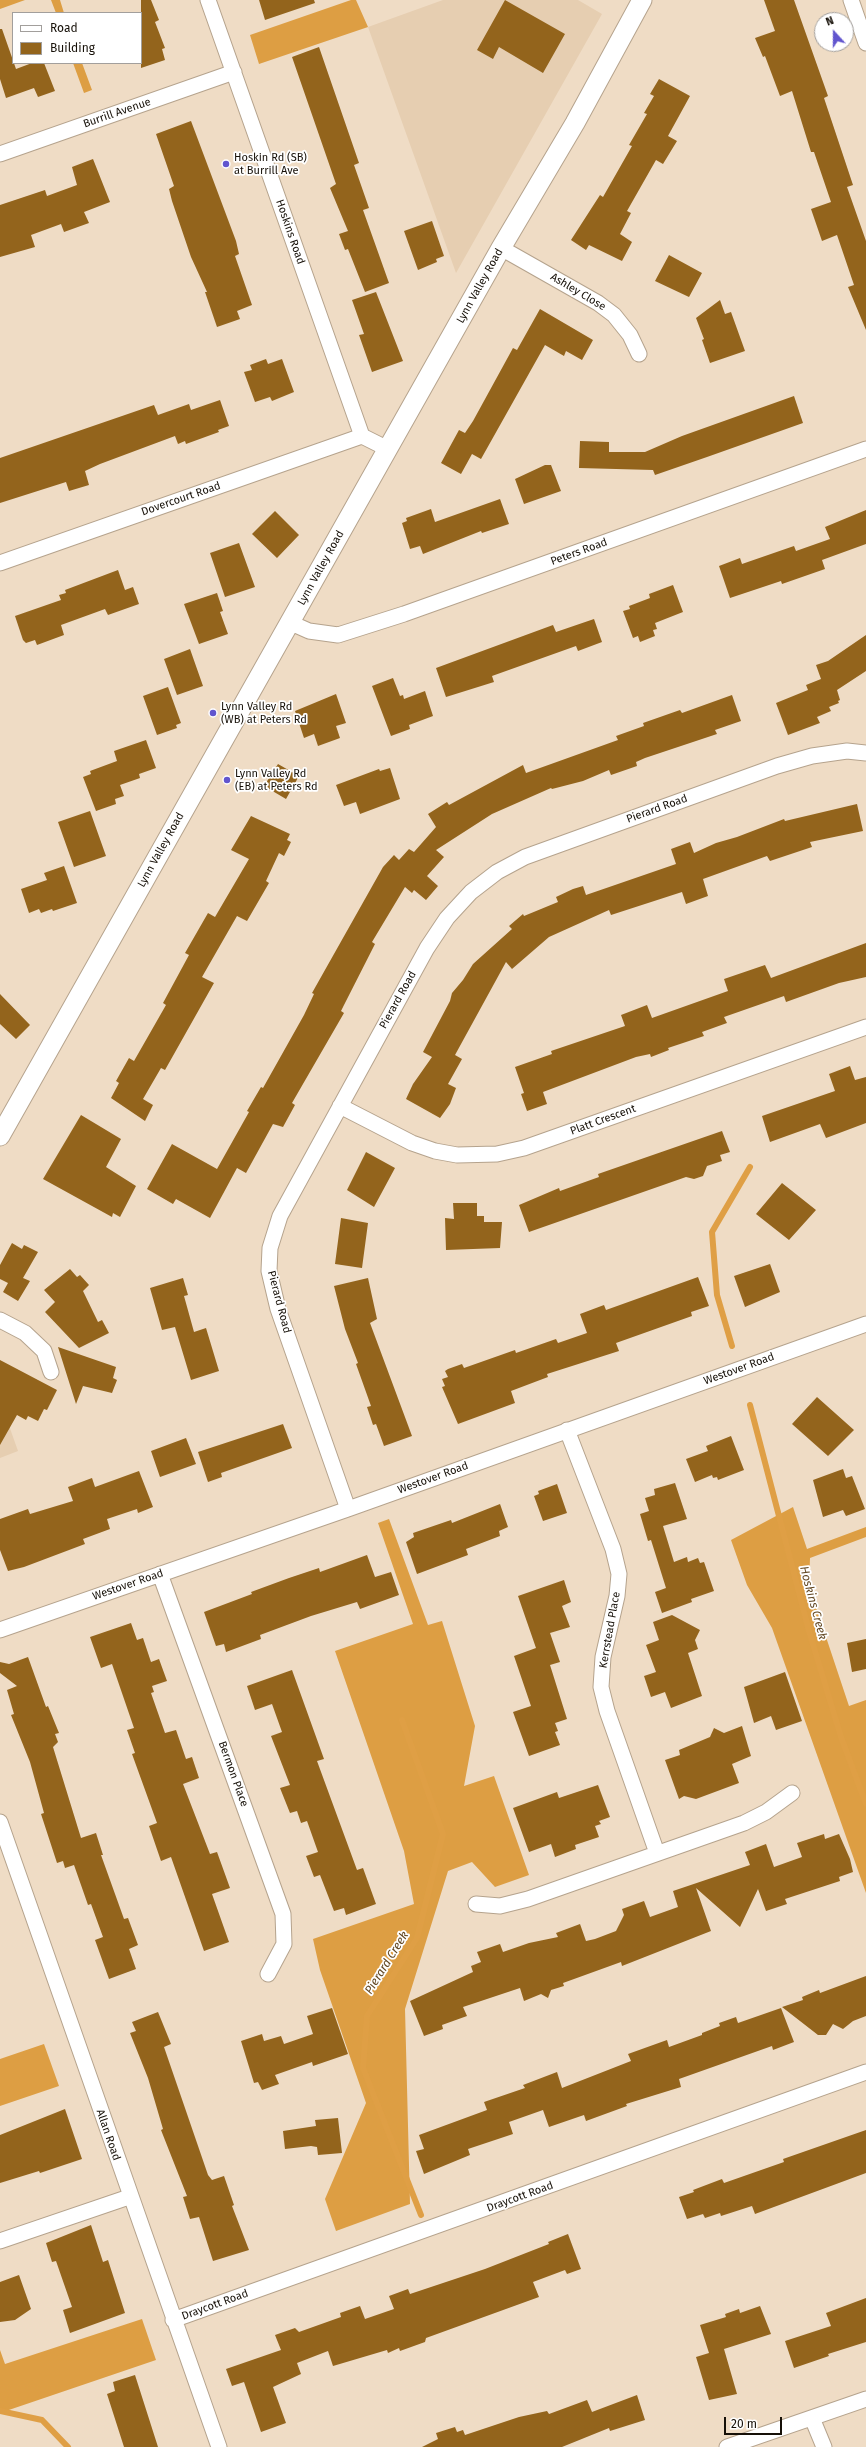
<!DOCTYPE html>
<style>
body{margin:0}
#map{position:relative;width:866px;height:2447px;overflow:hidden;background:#efdcc5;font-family:"Fira Sans",sans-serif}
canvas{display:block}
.legend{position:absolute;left:12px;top:12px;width:130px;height:52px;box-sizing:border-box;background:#fff;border:1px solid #a29f9c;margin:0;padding:5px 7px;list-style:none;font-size:12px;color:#161008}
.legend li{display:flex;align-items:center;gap:8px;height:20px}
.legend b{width:20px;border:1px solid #a29f9c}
.north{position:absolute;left:814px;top:12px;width:40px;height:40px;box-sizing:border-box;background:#fff;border:1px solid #a29f9c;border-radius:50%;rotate:339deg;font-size:11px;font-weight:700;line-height:16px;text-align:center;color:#161008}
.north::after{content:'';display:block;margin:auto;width:14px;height:18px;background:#6155ce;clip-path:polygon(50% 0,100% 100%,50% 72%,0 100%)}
.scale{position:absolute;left:724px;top:2417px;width:58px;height:18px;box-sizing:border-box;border:2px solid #161008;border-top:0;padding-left:5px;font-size:12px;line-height:14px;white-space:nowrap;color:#161008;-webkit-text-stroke:3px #fff;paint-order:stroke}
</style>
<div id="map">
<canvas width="866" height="2447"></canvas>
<ul class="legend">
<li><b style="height:5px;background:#fff"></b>Road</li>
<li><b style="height:11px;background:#93641c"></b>Building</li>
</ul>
<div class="north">N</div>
<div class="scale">20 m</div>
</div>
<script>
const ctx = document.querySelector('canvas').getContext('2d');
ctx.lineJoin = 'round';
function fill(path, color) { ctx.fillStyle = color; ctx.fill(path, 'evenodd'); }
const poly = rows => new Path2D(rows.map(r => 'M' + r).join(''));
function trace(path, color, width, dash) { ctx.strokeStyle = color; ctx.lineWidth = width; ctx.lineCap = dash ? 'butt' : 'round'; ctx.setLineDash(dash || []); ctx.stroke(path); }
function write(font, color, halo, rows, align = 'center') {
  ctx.font = font + ' "Fira Sans",sans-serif'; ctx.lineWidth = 3.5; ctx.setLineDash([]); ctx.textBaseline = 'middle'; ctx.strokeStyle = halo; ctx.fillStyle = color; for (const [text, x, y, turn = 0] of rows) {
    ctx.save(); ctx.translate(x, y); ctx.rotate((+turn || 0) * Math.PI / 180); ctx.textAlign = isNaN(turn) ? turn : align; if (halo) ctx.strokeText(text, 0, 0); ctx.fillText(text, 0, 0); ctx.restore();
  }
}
fill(poly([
 [443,0,578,0,602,14,456,273,368,27],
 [0,1416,7,1420,18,1451,0,1458]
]), '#e6ceb1');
fill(poly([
 [0,0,25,0,0,9],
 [51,0,60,0,64,13,56,13],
 [351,0,356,0,368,27,259,64,250,35],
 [73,63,82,63,92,90,84,93],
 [793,1507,807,1549,866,1527,866,1537,810,1558,809,1586,849,1706,866,1700,866,1893,772,1628,747,1585,731,1540],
 [389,1519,428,1625,442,1621,475,1726,464,1786,494,1776,529,1875,495,1887,472,1862,448,1871,405,2009,410,2204,336,2231,325,2199,366,2103,320,1970,313,1939,414,1904,404,1851,335,1651,413,1624,378,1523],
 [44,2044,59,2086,0,2106,0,2059],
 [142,2319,156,2360,0,2413,0,2350,5,2364]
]), '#dd9e43');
trace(poly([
 [732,1346,717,1295,712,1232,750,1167],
 [750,1405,809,1631,841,1737,866,1804],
 [402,1720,443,1834,417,1938,367,2016,363,2068,421,2215],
 [0,2411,42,2420,68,2447]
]), '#df9f45', 6);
fill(poly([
 [141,0,151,0,159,20,155,22,165,48,162,49,165,60,141,68],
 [259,0,314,0,315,3,265,20],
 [505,0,565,34,543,73,499,47,493,59,477,50],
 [764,0,794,0,828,96,824,98,853,185,847,187,866,241,866,330,848,287,854,285,837,235,822,241,811,209,831,202,814,152,811,152,792,91,780,96,765,56,763,57,755,38,775,31],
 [0,29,2,29,16,69,32,63,44,63,55,91,38,97,34,88,6,98,0,79],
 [319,47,359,163,354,165,369,208,363,210,389,283,365,292,348,249,345,250,339,234,348,231,330,188,336,184,292,57],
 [659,79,690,96,668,136,677,141,663,164,656,160,627,211,631,213,620,234,632,242,622,261,589,245,586,250,571,240,600,195,603,197,632,146,629,145,647,114,644,113,654,96,650,94],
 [191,121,236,241,239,254,235,256,252,305,237,311,240,319,217,327,205,292,207,292,191,257,172,201,169,189,174,186,156,134],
 [93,159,110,202,84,212,89,223,64,232,61,224,31,235,35,247,0,257,0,205,45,190,47,196,77,185,72,167],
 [432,221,444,256,436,259,437,262,418,270,404,231],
 [669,255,702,273,689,297,655,281],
 [376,292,403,361,372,372,359,335,364,334,352,300],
 [720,300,725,314,731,312,745,351,710,363,702,340,704,339,696,318],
 [540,309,593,340,582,360,566,351,564,356,545,345,481,459,472,454,461,474,441,463,459,430,465,433,473,421,513,348,517,350],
 [266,359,268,364,282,359,294,392,272,401,270,397,255,402,244,372,252,370,250,365],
 [794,396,803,423,707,457,655,475,653,470,579,468,580,441,609,442,609,452,645,452,682,436],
 [220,400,229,426,218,430,219,432,186,444,185,441,178,444,175,436,100,464,85,471,89,485,69,491,66,482,0,503,0,458,154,405,158,415,189,404,191,410],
 [545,465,551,465,561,491,524,504,515,479],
 [500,499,509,524,482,533,481,531,423,554,420,546,410,549,402,523,407,521,406,518,431,509,435,522],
 [866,510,866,544,822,560,825,569,782,584,781,581,730,598,719,566,740,558,742,564,794,546,796,551,830,539,825,527],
 [275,511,299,535,277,558,252,534],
 [239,543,255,587,225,597,210,553],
 [118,570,125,590,133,587,139,604,108,615,105,609,61,625,64,635,37,645,35,640,26,643,23,640,15,616,61,600,59,595,66,593,65,590],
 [673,585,683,612,655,623,657,629,653,630,655,636,640,642,638,636,633,638,623,611,630,609,629,606,650,598,649,594],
 [217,593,223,611,220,612,228,634,199,644,184,604],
 [594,619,602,642,578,651,576,646,492,676,494,682,446,697,436,668,553,625,556,632],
 [866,635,866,671,837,690,840,700,838,701,839,703,829,707,831,711,817,717,820,723,788,735,776,703,808,690,806,685,821,679,816,665,828,661],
 [190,649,203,686,177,695,164,659],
 [393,678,400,696,403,695,404,699,425,691,433,716,409,725,410,729,391,736,372,686],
 [168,687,181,723,176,725,177,728,157,735,143,696],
 [336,694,346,723,336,726,340,738,318,746,314,734,304,738,295,711],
 [732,695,741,721,715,730,717,734,645,758,636,762,637,766,611,775,609,770,583,781,552,789,551,788,492,814,436,850,444,857,427,876,438,886,426,900,414,890,412,893,405,887,372,942,375,944,344,1005,341,1011,344,1013,292,1103,295,1105,283,1127,273,1124,246,1173,237,1168,210,1218,176,1199,173,1204,147,1189,172,1144,217,1169,249,1112,247,1111,261,1087,263,1088,304,1015,314,994,312,993,383,867,394,855,399,860,409,849,414,852,436,827,428,814,447,802,449,805,523,765,526,773,618,740,616,736,644,726,643,723,680,710,682,713],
 [146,740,156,768,139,774,140,778,120,785,124,796,115,799,116,804,96,811,83,777,91,774,90,771,117,761,114,751],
 [278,764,299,776,286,799,264,786],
 [390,768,400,799,360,814,356,802,344,806,336,785,379,769,380,771],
 [857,804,863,831,810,842,812,847,770,861,767,856,703,879,708,896,686,904,682,892,611,915,609,910,549,937,512,969,506,962,455,1055,462,1059,448,1084,456,1088,450,1104,440,1118,406,1099,413,1084,432,1057,423,1052,450,1001,452,993,463,980,473,964,512,929,509,926,523,914,524,916,558,902,556,897,573,889,583,886,586,895,676,864,671,849,690,842,694,853,716,843,737,837,784,819,785,821],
 [90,811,106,856,74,867,58,822],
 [251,816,290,834,287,840,291,842,284,856,279,853,266,881,269,883,247,921,237,916,202,977,214,983,165,1070,161,1068,143,1099,153,1105,145,1121,111,1098,119,1083,116,1081,129,1058,134,1061,166,1005,163,1003,189,955,185,953,208,913,215,917,249,859,231,850],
 [64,866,77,903,53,911,52,909,41,913,39,909,29,913,21,889,47,880,44,873],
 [866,943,866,977,839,983,786,1002,784,996,724,1017,727,1023,702,1032,704,1036,668,1048,669,1050,651,1057,650,1054,636,1057,543,1092,547,1104,527,1111,521,1094,524,1093,515,1067,552,1054,551,1051,625,1026,621,1015,647,1005,652,1018,728,991,724,979,765,965,771,978],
 [0,994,30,1025,16,1039,0,1024],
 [850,1066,855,1080,866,1077,866,1123,826,1138,820,1124,770,1142,762,1116,835,1091,829,1074],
 [81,1115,121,1139,106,1167,136,1186,120,1217,113,1213,112,1217,43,1179],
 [722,1131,730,1152,720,1155,722,1161,707,1166,703,1176,694,1179,686,1177,529,1232,519,1205,559,1188,560,1191,599,1177,598,1174],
 [366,1152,395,1168,374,1207,347,1190],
 [782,1183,816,1210,789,1240,756,1214],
 [453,1203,477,1203,477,1216,484,1216,484,1222,502,1222,500,1248,446,1250,445,1218,454,1219],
 [341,1218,368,1223,362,1268,335,1264],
 [12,1243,22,1249,24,1245,38,1252,23,1278,30,1281,18,1301,3,1292,8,1283,0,1279,0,1265],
 [770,1264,780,1292,745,1307,734,1276],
 [70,1269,77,1277,80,1275,89,1285,83,1291,98,1322,102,1320,109,1333,79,1348,45,1312,55,1302,44,1290],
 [698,1277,709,1306,691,1312,692,1316,616,1343,619,1351,547,1374,548,1377,511,1391,515,1403,458,1424,442,1387,445,1386,442,1379,448,1377,445,1371,448,1369,462,1364,464,1368,515,1350,516,1353,556,1339,558,1343,587,1333,580,1314,604,1305,606,1310],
 [183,1278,188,1295,184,1296,194,1332,206,1328,219,1371,191,1380,175,1327,162,1330,150,1288],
 [368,1278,377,1319,370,1323,412,1436,384,1446,376,1424,373,1425,367,1407,371,1406,356,1364,358,1363,345,1329,334,1286],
 [58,1347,116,1367,113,1378,117,1380,112,1393,83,1386,76,1404],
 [0,1360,57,1390,47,1410,44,1409,38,1421,28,1416,26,1420,17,1415,0,1445],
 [817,1397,854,1430,828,1456,792,1424],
 [283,1424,292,1448,221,1473,222,1477,208,1482,198,1452],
 [731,1436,744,1470,718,1480,717,1477,713,1478,712,1475,695,1482,686,1459,708,1451,706,1446],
 [186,1438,196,1464,160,1477,151,1451],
 [843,1469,846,1478,852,1476,865,1509,846,1516,843,1510,823,1517,813,1480],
 [139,1471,153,1507,138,1513,137,1509,107,1519,110,1529,83,1539,85,1544,24,1567,8,1571,0,1550,0,1519,28,1509,30,1514,73,1501,68,1487,92,1478,95,1487],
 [675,1483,687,1519,663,1526,674,1562,687,1557,688,1562,698,1558,700,1563,704,1562,714,1591,691,1599,692,1602,662,1613,655,1592,666,1588,651,1540,648,1541,640,1514,649,1511,645,1498,655,1495,654,1489],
 [557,1484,567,1513,543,1521,534,1496,539,1494,538,1491],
 [500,1504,508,1527,499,1531,500,1536,466,1549,468,1555,417,1574,406,1542,414,1537,413,1533,451,1520,452,1523],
 [367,1555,375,1577,391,1572,399,1595,360,1609,357,1602,311,1616,260,1635,261,1639,226,1652,224,1644,216,1646,204,1612,252,1594,251,1592,289,1578,319,1568,320,1572],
 [564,1580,571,1602,562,1606,570,1627,550,1633,560,1662,550,1665,567,1719,555,1723,558,1731,555,1732,560,1745,529,1756,513,1712,531,1706,514,1656,536,1648,518,1596],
 [672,1615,700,1630,695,1640,698,1649,688,1653,702,1696,671,1708,665,1692,651,1697,644,1676,656,1672,646,1645,659,1640,653,1622],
 [131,1623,137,1640,143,1638,151,1662,159,1659,167,1681,152,1686,154,1692,151,1693,165,1733,176,1730,186,1759,192,1757,199,1778,183,1784,210,1854,217,1852,230,1888,212,1894,229,1942,204,1951,171,1857,161,1861,149,1826,157,1823,132,1754,135,1753,127,1730,134,1728,112,1664,101,1668,90,1637],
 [866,1639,866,1669,852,1672,847,1643],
 [28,1657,46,1707,48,1706,59,1733,55,1734,58,1742,53,1747,81,1838,96,1833,103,1855,101,1855,124,1919,128,1918,138,1945,129,1949,136,1969,109,1979,95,1940,103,1937,91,1904,88,1905,74,1865,65,1868,63,1861,57,1863,41,1814,44,1813,30,1762,11,1715,14,1714,7,1690,17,1686,0,1673,0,1662,9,1664],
 [292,1670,324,1759,317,1761,357,1870,363,1868,376,1904,346,1915,344,1908,334,1911,320,1875,314,1877,306,1856,318,1852,307,1821,301,1823,297,1811,290,1813,280,1788,290,1785,271,1736,282,1732,272,1704,255,1710,247,1686],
 [785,1672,802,1721,776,1730,771,1716,754,1723,744,1687],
 [742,1726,751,1756,732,1764,739,1783,696,1799,684,1796,679,1799,665,1760,680,1755,679,1750,710,1737,714,1728,724,1733],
 [598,1785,610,1817,599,1821,601,1824,595,1826,599,1837,575,1845,576,1849,555,1857,551,1844,529,1852,513,1808,557,1792,559,1798],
 [824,1834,825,1839,839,1834,850,1859,853,1872,839,1877,840,1881,785,1899,787,1904,766,1911,758,1889,740,1927,696,1888,711,1931,622,1966,621,1962,563,1983,564,1986,551,1990,548,1998,541,1994,524,2001,520,1988,463,2007,467,2016,442,2025,443,2029,424,2036,410,2001,473,1972,471,1966,481,1962,477,1952,500,1944,503,1952,529,1943,558,1937,556,1933,580,1924,586,1941,595,1939,616,1931,624,1915,622,1909,644,1901,650,1917,678,1907,673,1891,750,1865,745,1852,766,1844,774,1867,802,1857,797,1843],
 [866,1976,866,2016,853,2021,843,2029,833,2024,826,2035,818,2035,782,2007,803,2000,802,1997,819,1990,820,1993],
 [332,2008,348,2054,313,2066,312,2062,275,2075,279,2084,262,2090,258,2082,254,2083,241,2041,262,2034,264,2041,281,2036,284,2044,313,2034,307,2016],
 [781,2008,794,2042,773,2050,772,2046,679,2079,681,2087,626,2104,627,2106,586,2121,584,2115,549,2127,543,2110,509,2122,513,2134,468,2149,470,2155,424,2174,416,2151,424,2149,419,2135,487,2110,484,2102,525,2088,523,2085,557,2072,562,2088,631,2061,628,2054,667,2040,669,2047,702,2035,702,2033,720,2026,719,2023,736,2017,738,2023],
 [158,2012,171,2044,164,2047,208,2175,212,2180,224,2176,234,2205,232,2206,249,2250,213,2261,199,2217,190,2219,183,2197,187,2196,161,2130,163,2129,148,2078,130,2033,136,2031,132,2022],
 [65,2109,82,2159,40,2173,39,2171,0,2183,0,2135],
 [338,2118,342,2153,318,2155,317,2147,311,2146,285,2149,283,2131,316,2126,315,2120],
 [866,2130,866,2173,755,2214,752,2206,721,2216,720,2213,705,2218,703,2214,687,2219,679,2197,694,2192,693,2190,722,2179,724,2183,784,2162,783,2159],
 [91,2225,103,2262,108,2260,125,2313,70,2333,63,2310,72,2307,56,2261,52,2262,46,2243],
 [568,2234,581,2269,567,2274,565,2270,533,2282,539,2297,426,2338,425,2342,400,2351,399,2348,388,2353,387,2350,333,2366,328,2351,297,2363,301,2374,273,2387,286,2423,261,2432,244,2382,232,2386,226,2369,281,2350,275,2335,295,2328,299,2332,341,2317,340,2313,360,2306,365,2319,394,2309,389,2296,408,2289,410,2294,485,2269,549,2244,548,2242],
 [19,2275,31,2309,15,2320,0,2322,0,2282],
 [866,2298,866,2342,828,2354,829,2356,794,2368,785,2341,831,2326,826,2313],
 [760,2306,771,2334,724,2349,737,2394,709,2400,696,2357,709,2353,700,2325,726,2317,725,2314,739,2309,740,2313],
 [135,2375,158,2447,124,2447,107,2394,115,2391,113,2382],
 [637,2395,645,2420,610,2431,609,2428,562,2447,422,2447,438,2439,436,2433,455,2427,457,2432,463,2430,465,2435,519,2417,547,2411,549,2414,587,2400,592,2412]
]), '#93641c');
const minor = poly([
 [208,0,362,436,388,449],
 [851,0,866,43],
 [0,154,234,72],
 [501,248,598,303,614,315,630,335,639,354],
 [0,563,362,436],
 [291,623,309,631,338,635,404,614,866,449],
 [340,1106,412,1143,435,1151,457,1155,497,1154,524,1148,866,1027],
 [0,1320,25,1333,44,1351,51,1372],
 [567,1430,613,1549,619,1574,617,1596,603,1657,601,1687,607,1711,657,1853],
 [348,1509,278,1309,269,1271,270,1248,280,1216,427,948,447,918,471,892,497,872,525,857,777,766,812,756,847,751,866,753],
 [160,1574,283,1914,284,1944,268,1974],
 [0,1630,348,1509,866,1324],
 [0,1822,219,2447],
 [476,1904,500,1906,528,1899,744,1823,766,1812,792,1793],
 [0,2241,129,2197],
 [173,2320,866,2072],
 [812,2418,824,2447],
 [727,2447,866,2399]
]);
const tertiary = poly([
 [0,1136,501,248,575,123,642,0]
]);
trace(minor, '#b5a38d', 17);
trace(tertiary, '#b5a38d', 21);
trace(minor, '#fff', 15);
trace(tertiary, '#fff', 19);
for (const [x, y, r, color] of [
 [226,164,4,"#6155ce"],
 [213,713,4,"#6155ce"],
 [227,780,4,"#6155ce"]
]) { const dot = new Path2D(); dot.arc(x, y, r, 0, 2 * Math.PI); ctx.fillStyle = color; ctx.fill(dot); trace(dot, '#fff', 1.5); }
write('11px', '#161008', '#fff', [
 ["Burrill Avenue",117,113,-19],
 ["Hoskins Road",290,232,71],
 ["Lynn Valley Road",480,286,-61],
 ["Ashley Close",578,292,31],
 ["Dovercourt Road",181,499,-19],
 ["Peters Road",579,552,-20],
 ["Lynn Valley Road",321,568,-61],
 ["Pierard Road",657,809,-20],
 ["Lynn Valley Road",161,850,-61],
 ["Pierard Road",398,1000,-61],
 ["Platt Crescent",603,1120,-20],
 ["Pierard Road",279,1302,75],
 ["Westover Road",739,1369,-20],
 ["Westover Road",433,1478,-20],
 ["Westover Road",128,1585,-19],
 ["Kerrstead Place",610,1630,-80],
 ["Bermon Place",233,1774,70],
 ["Allan Road",108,2135,71],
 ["Draycott Road",520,2197,-20],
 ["Draycott Road",215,2305,-20]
]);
write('11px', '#161008', '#fff', [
 ["Hoskin Rd (SB)",234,158],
 ["at Burrill Ave",234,171],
 ["Lynn Valley Rd",221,707],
 ["(WB) at Peters Rd",221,720],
 ["Lynn Valley Rd",235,774],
 ["(EB) at Peters Rd",235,787]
], 'left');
write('italic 12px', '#634823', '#fff', [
 ["Hoskins Creek",813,1603,75],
 ["Pierard Creek",387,1963,-58]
]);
</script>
